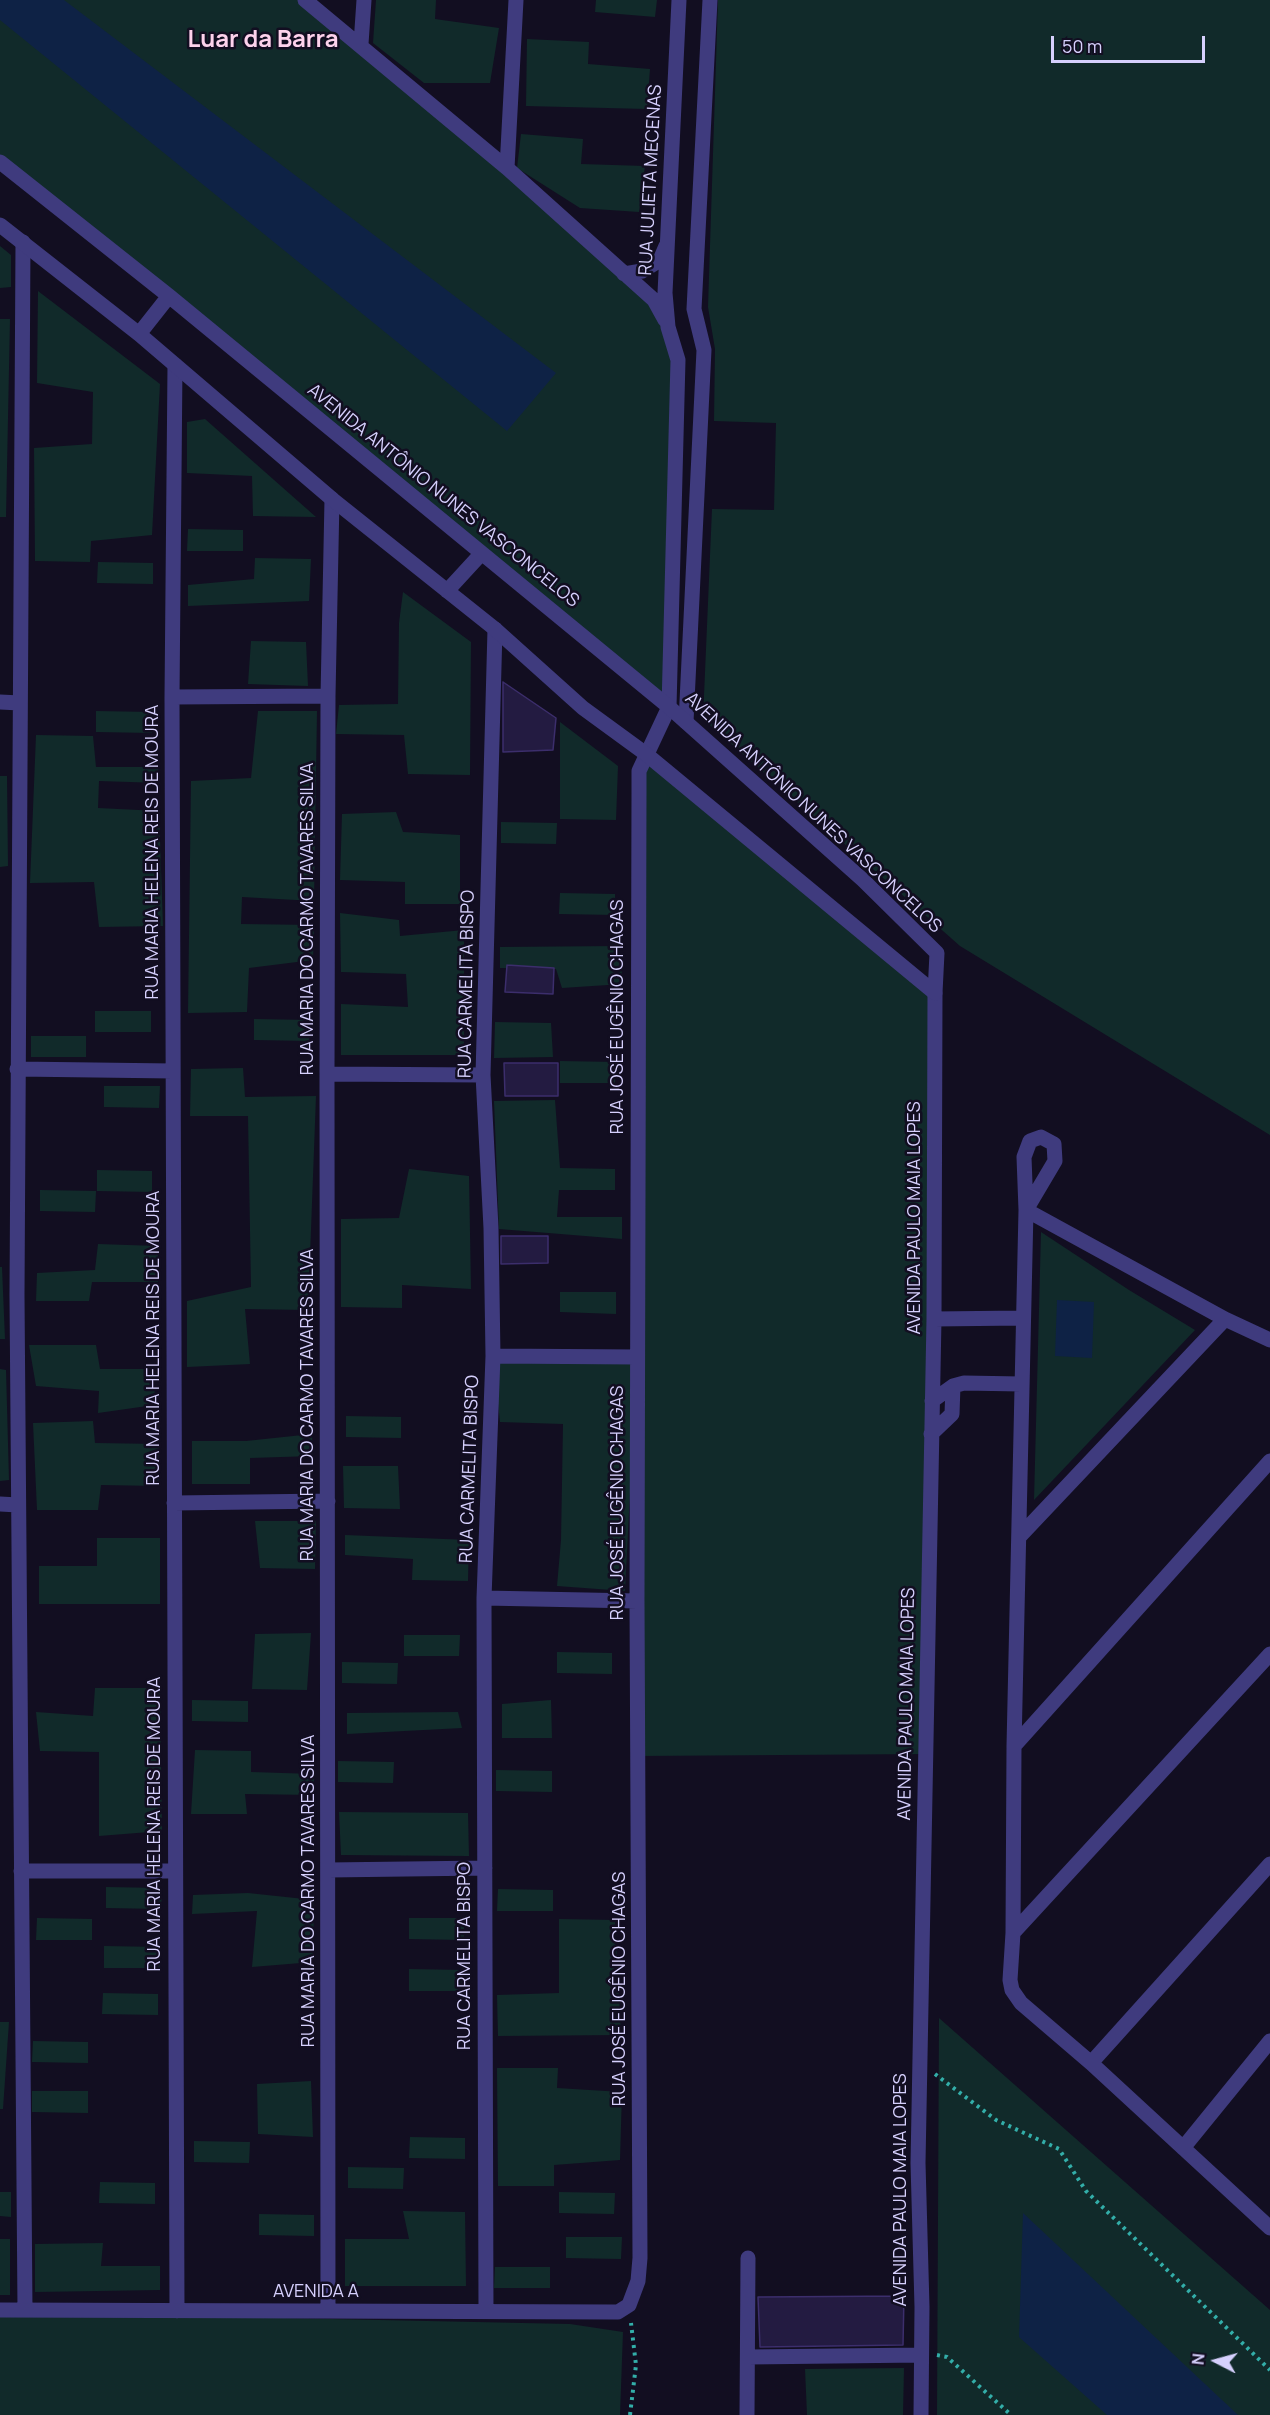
<!DOCTYPE html>
<meta charset="utf-8">
<style>
body{margin:0}
#map{position:relative;width:1270px;height:2415px;overflow:hidden;background:#120e21;font-family:Manrope,sans-serif}
canvas{display:block}
.north{position:absolute;left:1186px;top:2331px;width:60px;height:60px;-webkit-text-stroke:4px #120e21;paint-order:stroke;rotate:276deg;font-size:16px;font-weight:700;line-height:24px;text-align:center;color:#d6d0fd}
.north::after{content:'';display:block;margin:auto;width:21px;height:27px;background:#d6d0fd;clip-path:polygon(50% 0,100% 100%,50% 72%,0 100%)}
.scale{position:absolute;left:1051px;top:36px;width:154px;height:27px;box-sizing:border-box;border:3px solid #d6d0fd;border-top:0;padding-left:8px;font-size:18px;line-height:21px;white-space:nowrap;color:#d6d0fd;-webkit-text-stroke:4px #120e21;paint-order:stroke}
</style>
<div id="map">
<canvas width="1270" height="2415"></canvas>
<div class="north">N</div>
<div class="scale">50 m</div>
</div>
<script>
const ctx = document.querySelector('canvas').getContext('2d');
ctx.lineJoin = 'round';
function fill(path, color) { ctx.fillStyle = color; ctx.fill(path, 'evenodd'); }
const poly = rows => new Path2D(rows.map(r => 'M' + r).join(''));
function trace(path, color, width, dash) { ctx.strokeStyle = color; ctx.lineWidth = width; ctx.lineCap = dash ? 'butt' : 'round'; ctx.setLineDash(dash || []); ctx.stroke(path); }
function write(font, color, halo, rows, align = 'center') {
  ctx.font = font + ' Manrope,sans-serif'; ctx.lineWidth = 5; ctx.setLineDash([]); ctx.textBaseline = 'middle'; ctx.strokeStyle = halo; ctx.fillStyle = color; for (const [text, x, y, turn = 0] of rows) {
    ctx.save(); ctx.translate(x, y); ctx.rotate((+turn || 0) * Math.PI / 180); ctx.textAlign = isNaN(turn) ? turn : align; if (halo) ctx.strokeText(text, 0, 0); ctx.fillText(text, 0, 0); ctx.restore();
  }
}
fill(poly([
 [0,0,305,0,654,300,678,360,669,707,0,165],
 [376,0,436,0,435,19,499,28,490,83,424,83,373,43],
 [596,0,657,0,655,17,595,12],
 [718,0,1270,0,1270,1135,960,946,703,719,712,509,774,510,776,423,714,421,715,349,708,307],
 [527,39,589,42,588,64,650,69,647,109,526,106],
 [521,134,583,139,581,164,645,166,639,212,580,208,517,168],
 [0,246,11,255,11,287,0,288],
 [38,291,160,384,152,535,91,541,90,562,35,561,34,448,92,444,93,392,37,383],
 [0,319,10,319,6,517,0,517],
 [205,419,316,517,253,516,252,476,187,473,187,422],
 [188,529,243,530,243,551,187,551],
 [255,558,311,559,309,601,188,606,188,585,254,579],
 [98,562,153,563,153,584,97,583],
 [403,592,471,642,470,775,408,774,404,735,336,734,339,705,398,704,399,623],
 [251,641,306,642,308,686,248,684],
 [96,711,152,712,152,733,96,732],
 [258,711,317,711,314,901,242,897,241,924,314,925,313,960,249,968,247,1012,188,1013,191,781,251,778],
 [560,722,618,766,616,820,560,819],
 [36,735,93,736,96,767,158,767,160,783,99,781,98,808,159,811,163,926,99,927,94,882,30,883],
 [646,754,935,993,926,1754,639,1756,636,1375,625,1591,557,1586,561,1540,563,1424,500,1422,493,1356,637,1357],
 [0,776,7,776,8,866,0,867],
 [396,812,403,832,460,835,460,904,405,904,405,882,340,880,342,814],
 [501,822,557,823,556,844,501,843],
 [560,893,615,894,615,915,559,914],
 [340,913,399,920,400,936,464,930,464,1055,341,1055,341,1004,408,1007,406,974,341,972],
 [619,946,623,984,562,988,556,969,500,968,500,947],
 [95,1011,151,1011,151,1032,95,1032],
 [254,1019,310,1020,309,1041,254,1040],
 [495,1022,551,1023,553,1057,494,1058],
 [31,1036,86,1036,86,1057,31,1057],
 [560,1061,616,1062,615,1083,560,1083],
 [243,1068,245,1097,316,1096,308,1310,245,1309,250,1364,187,1367,187,1301,251,1287,248,1116,190,1116,191,1069],
 [104,1086,160,1086,159,1108,104,1107],
 [555,1100,560,1168,615,1169,615,1190,559,1190,557,1217,622,1217,622,1239,499,1229,494,1101],
 [409,1169,469,1176,471,1289,402,1285,402,1308,341,1307,341,1219,399,1218],
 [97,1170,152,1171,152,1192,97,1191],
 [40,1190,96,1191,95,1212,40,1211],
 [1041,1232,1129,1290,1195,1330,1034,1500],
 [98,1244,158,1246,158,1282,92,1282,89,1301,36,1301,37,1273,95,1270],
 [0,1267,2,1267,5,1339,0,1339],
 [560,1292,616,1292,616,1314,560,1312],
 [29,1345,96,1345,100,1369,156,1369,154,1405,98,1413,99,1391,36,1386],
 [0,1369,6,1370,9,1480,0,1481],
 [346,1416,401,1417,401,1438,346,1437],
 [93,1421,95,1443,159,1444,159,1486,101,1485,98,1510,37,1510,33,1423],
 [312,1434,313,1456,250,1458,250,1484,192,1484,192,1441,246,1441],
 [343,1466,398,1466,400,1509,344,1508],
 [255,1521,316,1521,315,1569,260,1568],
 [345,1535,469,1540,468,1581,412,1580,413,1559,345,1555],
 [97,1538,160,1538,160,1604,39,1604,39,1566,97,1566],
 [311,1633,307,1690,252,1689,255,1634],
 [404,1635,460,1635,459,1656,404,1656],
 [557,1652,612,1653,612,1674,557,1673],
 [342,1662,398,1663,397,1684,342,1683],
 [95,1688,160,1688,162,1831,99,1836,99,1752,40,1751,36,1712,93,1716],
 [192,1700,248,1701,248,1722,192,1721],
 [551,1700,552,1738,502,1738,502,1704],
 [458,1712,462,1728,347,1734,347,1713],
 [195,1750,251,1751,251,1772,314,1774,314,1795,245,1794,247,1814,191,1814],
 [338,1761,394,1762,393,1783,338,1782],
 [496,1770,552,1771,552,1792,496,1791],
 [339,1812,468,1813,469,1856,341,1855],
 [106,1887,162,1888,161,1909,106,1908],
 [498,1889,553,1890,553,1911,497,1911],
 [248,1893,314,1900,313,1962,252,1967,257,1911,192,1914,193,1895],
 [37,1918,92,1919,92,1940,36,1940],
 [409,1918,464,1918,464,1940,409,1939],
 [559,1919,615,1920,621,2035,498,2036,497,1995,559,1993],
 [104,1946,160,1947,160,1968,104,1968],
 [409,1969,464,1970,464,1991,409,1991],
 [103,1993,158,1994,158,2015,102,2014],
 [939,2018,1270,2310,1270,2415,937,2415],
 [0,2022,9,2022,3,2109,0,2109],
 [33,2041,88,2042,88,2063,32,2062],
 [497,2068,558,2068,557,2088,622,2092,620,2160,554,2165,554,2186,498,2186],
 [311,2081,313,2137,258,2134,257,2084],
 [32,2091,88,2091,88,2113,32,2112],
 [410,2137,465,2138,465,2159,409,2158],
 [194,2141,250,2142,249,2163,194,2162],
 [348,2167,404,2168,403,2189,348,2188],
 [100,2182,155,2183,155,2204,99,2203],
 [0,2192,11,2192,11,2217,0,2216],
 [559,2192,615,2193,614,2214,559,2213],
 [403,2211,465,2212,466,2286,345,2286,345,2239,409,2239],
 [259,2214,314,2215,314,2236,259,2235],
 [566,2237,622,2237,621,2259,566,2258],
 [0,2239,10,2239,10,2295,0,2295],
 [103,2243,101,2266,160,2266,160,2290,35,2292,35,2244],
 [495,2267,550,2267,550,2288,494,2288],
 [0,2312,570,2324,623,2332,620,2415,0,2415],
 [904,2368,903,2415,807,2415,805,2369]
]), '#112a2a');
fill(poly([
 [0,0,64,0,556,373,507,431,0,20],
 [1057,1300,1094,1302,1092,1358,1055,1356],
 [1023,2213,1238,2415,1107,2415,1019,2337]
]), '#0e2245');
const building = poly([
 [503,682,556,718,553,750,503,752,503,682],
 [507,965,554,968,553,994,505,992,507,965],
 [504,1063,558,1063,558,1096,505,1096,504,1063],
 [501,1236,548,1236,548,1263,501,1264,501,1236],
 [904,2296,903,2345,760,2347,758,2297,904,2296]
]);
fill(building, '#231b41');
trace(building, '#3c2e6c', 1.5);
trace(poly([
 [935,2074,996,2120,1059,2149,1086,2191,1270,2370],
 [937,2355,947,2357,1011,2415],
 [630,2415,636,2365,631,2323]
]), '#33aea9', 4, [3, 4.5]);
trace(poly([
 [305,0,507,168,654,300,665,320],
 [361,44,364,0],
 [507,168,516,0],
 [23,242,17,1295,25,2310],
 [624,274,642,271,660,260,666,246],
 [175,365,172,697,177,2311],
 [172,697,328,696],
 [0,702,20,703],
 [686,722,704,350,694,309,710,0],
 [17,1069,173,1071],
 [327,1074,483,1075],
 [1026,1210,1055,1161,1054,1144,1041,1137,1030,1141,1024,1157,1026,1210,1014,1746,1013,1933,1010,1980,1012,1990,1021,2003,1091,2063,1270,2228],
 [1026,1210,1225,1319,1270,1340],
 [934,1319,1022,1318],
 [493,1356,637,1357],
 [932,1401,953,1386,964,1383,1021,1384],
 [931,1434,952,1414,953,1386],
 [174,1503,328,1501],
 [0,1504,18,1505],
 [1019,1537,1225,1319],
 [484,1598,637,1601],
 [1014,1746,1270,1461],
 [328,1870,485,1868],
 [21,1871,175,1871],
 [1013,1933,1270,1654],
 [1091,2063,1270,1864],
 [1183,2148,1270,2041],
 [0,2310,618,2312,629,2305,638,2281,640,2258,637,1601,639,791,639,771,669,707,678,360,668,327,665,293,679,0],
 [328,2311,327,1074,328,696,332,499],
 [486,2311,484,1598,493,1356,491,1228,483,1075,495,629],
 [748,2357,921,2355],
 [747,2415,748,2258],
 [921,2415,922,2307,918,2163,934,1319,935,993]
]), '#3f3b7e', 15);
trace(poly([
 [0,162,169,296,669,707,863,880,937,953,935,993],
 [0,225,139,334,332,499,495,629,583,708,646,754,935,993],
 [139,334,169,296],
 [447,591,481,554]
]), '#3f3b7e', 15);
write('18px', '#d6d0fd', '#120e21', [
 ["RUA JULIETA MECENAS",651,180,-87],
 ["AVENIDA ANTÔNIO NUNES VASCONCELOS",443,496,39],
 ["AVENIDA ANTÔNIO NUNES VASCONCELOS",813,813,43],
 ["RUA MARIA HELENA REIS DE MOURA",153,852,-90],
 ["RUA MARIA DO CARMO TAVARES SILVA",308,919,-90],
 ["RUA CARMELITA BISPO",467,984,-89],
 ["RUA JOSÉ EUGÊNIO CHAGAS",618,1017,-90],
 ["AVENIDA PAULO MAIA LOPES",915,1218,-90],
 ["RUA MARIA HELENA REIS DE MOURA",154,1338,-90],
 ["RUA MARIA DO CARMO TAVARES SILVA",308,1405,-90],
 ["RUA CARMELITA BISPO",470,1469,-88],
 ["RUA JOSÉ EUGÊNIO CHAGAS",618,1503,-90],
 ["AVENIDA PAULO MAIA LOPES",907,1704,-89],
 ["RUA MARIA HELENA REIS DE MOURA",155,1824,-90],
 ["RUA MARIA DO CARMO TAVARES SILVA",309,1891,-90],
 ["RUA CARMELITA BISPO",465,1956,-90],
 ["RUA JOSÉ EUGÊNIO CHAGAS",620,1989,-90],
 ["AVENIDA PAULO MAIA LOPES",901,2190,-90],
 ["AVENIDA A",316,2292]
]);
write('bold 24px', '#fdd2ec', '#120e21', [
 ["Luar da Barra",263,40]
]);
</script>
